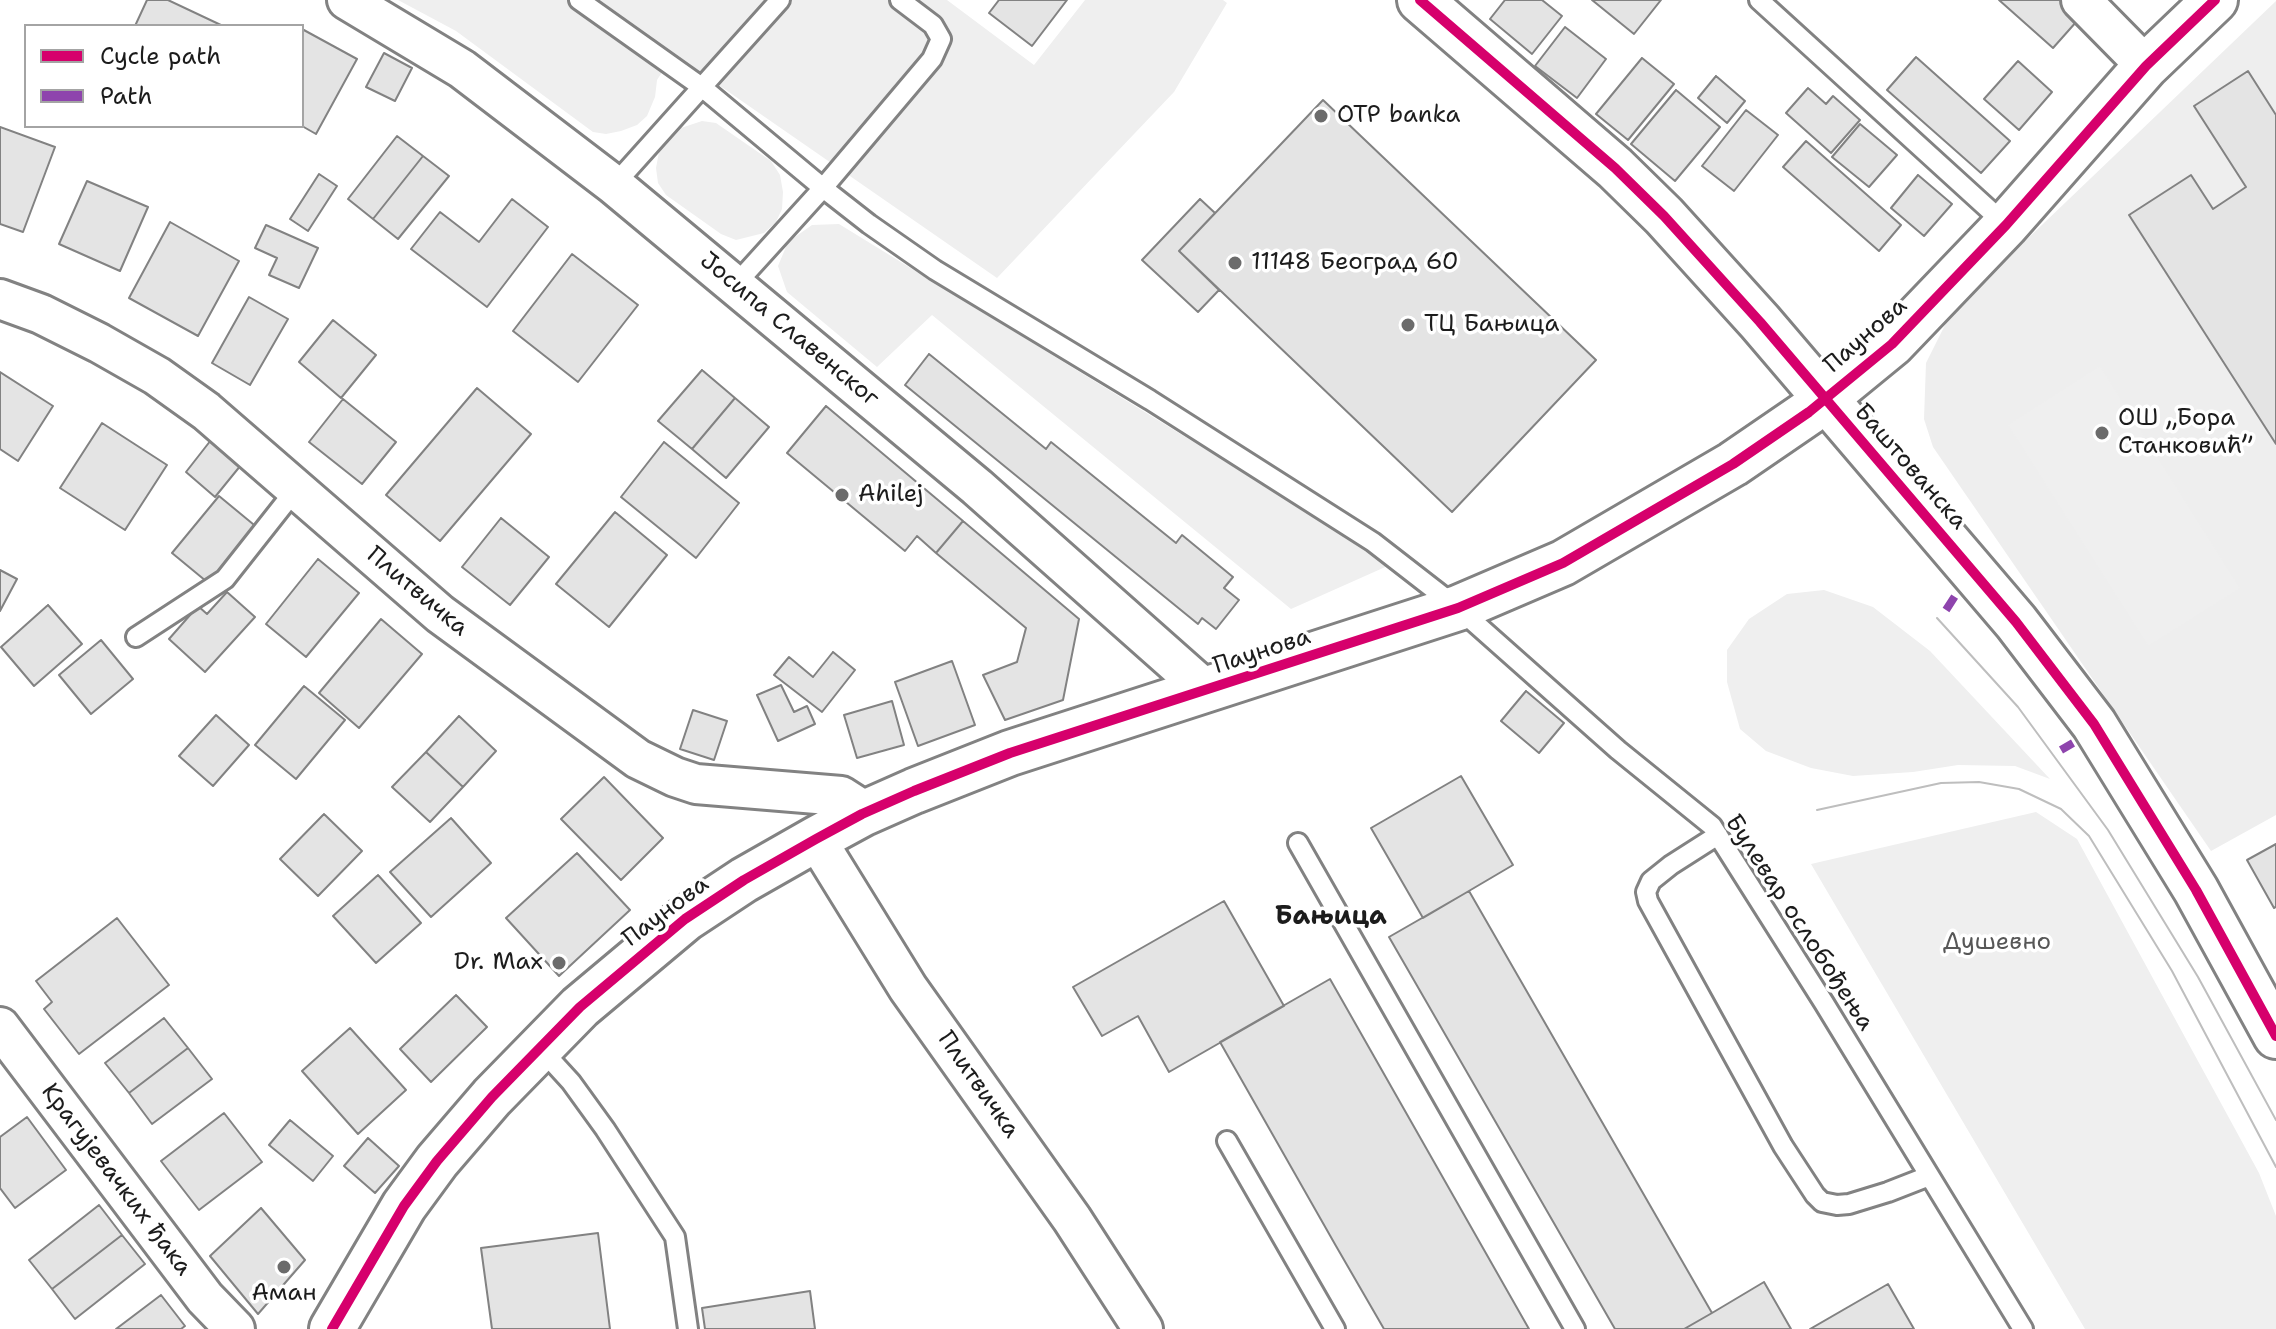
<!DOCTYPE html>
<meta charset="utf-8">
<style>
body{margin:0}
#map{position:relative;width:2276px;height:1329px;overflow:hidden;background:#fff;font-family:"Shantell Sans",sans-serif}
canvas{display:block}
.legend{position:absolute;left:24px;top:24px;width:280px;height:104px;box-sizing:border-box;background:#fff;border:2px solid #a4a4a4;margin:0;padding:10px 14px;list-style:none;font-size:24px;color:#1c1c1c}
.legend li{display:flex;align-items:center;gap:16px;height:40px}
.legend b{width:40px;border:2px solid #a4a4a4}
</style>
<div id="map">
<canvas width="2276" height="1329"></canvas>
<ul class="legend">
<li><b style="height:10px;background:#d6006c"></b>Cycle path</li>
<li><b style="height:10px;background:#8e44ad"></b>Path</li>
</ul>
</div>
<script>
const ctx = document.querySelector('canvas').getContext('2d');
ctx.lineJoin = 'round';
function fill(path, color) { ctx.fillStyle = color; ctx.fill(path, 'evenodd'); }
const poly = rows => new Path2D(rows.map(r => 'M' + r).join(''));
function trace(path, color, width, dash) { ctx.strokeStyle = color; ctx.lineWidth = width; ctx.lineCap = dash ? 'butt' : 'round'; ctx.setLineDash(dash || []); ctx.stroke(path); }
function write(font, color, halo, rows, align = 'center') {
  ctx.font = font + ' "Shantell Sans",sans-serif'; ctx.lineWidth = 7; ctx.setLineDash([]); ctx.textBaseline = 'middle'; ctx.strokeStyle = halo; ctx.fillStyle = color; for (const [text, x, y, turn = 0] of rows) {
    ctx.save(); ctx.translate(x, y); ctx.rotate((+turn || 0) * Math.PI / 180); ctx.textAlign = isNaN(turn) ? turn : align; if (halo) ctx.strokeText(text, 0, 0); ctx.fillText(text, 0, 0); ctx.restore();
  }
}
fill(poly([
 [2276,1,2276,815,2211,851,1933,447,1924,419,1926,363,1952,311]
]), '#eee');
fill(poly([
 [398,0,947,0,1034,65,1085,0,1223,0,1227,3,1174,92,997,278,674,54,657,80,655,97,647,116,637,125,621,131,606,134,593,132,456,31],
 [702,121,716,123,771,161,780,175,783,192,782,209,776,222,764,233,736,240,721,234,666,195,658,183,656,168,659,152,665,142,675,130],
 [839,224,1392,564,1291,609,932,315,877,367,787,292,778,266,788,242,812,225],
 [2100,366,2240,588,2148,646,2008,425],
 [1824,590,1873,607,1930,651,2050,779,2015,766,1958,765,1913,772,1853,776,1811,768,1766,751,1740,729,1727,682,1727,650,1749,619,1787,594],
 [2036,812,2077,839,2259,1173,2276,1216,2276,1329,2085,1329,1811,864]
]), '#efefef');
const building = poly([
 [147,0,168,0,223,26,135,26,147,0],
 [999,0,1067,0,1032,46,989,13,999,0],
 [1505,0,1542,0,1562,16,1532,54,1490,19,1505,0],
 [1592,0,1661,0,1634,34,1592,0],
 [1999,0,2072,0,2085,12,2053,48,1999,0],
 [1565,27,1606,59,1577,98,1535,66,1565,27],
 [302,29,357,59,316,134,302,126,302,29],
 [384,53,412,68,395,101,366,87,384,53],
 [1916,57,2010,141,1981,173,1887,90,1916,57],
 [1642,58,1674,84,1628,140,1596,114,1642,58],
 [2018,61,2052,92,2019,130,1984,99,2018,61],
 [2248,71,2276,115,2276,444,2129,215,2191,175,2213,209,2246,187,2194,106,2248,71],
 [1716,76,1745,101,1727,123,1698,98,1716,76],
 [1808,88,1826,104,1833,96,1860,120,1831,153,1786,113,1808,88],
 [1676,90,1720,127,1675,181,1631,144,1676,90],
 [1323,100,1596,360,1452,512,1179,251,1323,100],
 [1746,110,1778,135,1734,191,1702,166,1746,110],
 [1860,124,1897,155,1869,187,1832,157,1860,124],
 [0,127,55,147,23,232,0,224,0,127],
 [397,136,423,156,373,219,348,199,397,136],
 [1806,141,1901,225,1879,251,1783,167,1806,141],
 [423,156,449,176,398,239,373,219,423,156],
 [319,174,337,186,308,231,290,219,319,174],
 [1918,175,1952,204,1924,236,1891,208,1918,175],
 [87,181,148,207,120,271,59,244,87,181],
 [512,199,548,227,487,307,411,249,440,212,479,242,512,199],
 [1200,199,1215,213,1179,251,1219,290,1198,312,1142,260,1200,199],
 [170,222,239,261,198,336,129,298,170,222],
 [266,225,318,248,299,288,269,275,277,258,255,248,266,225],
 [572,254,638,305,578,382,513,331,572,254],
 [249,297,288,319,250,385,212,363,249,297],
 [333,320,376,355,341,398,299,362,333,320],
 [929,354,1046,449,1051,442,1176,543,1182,535,1233,577,1224,588,1239,600,1216,629,1202,618,1198,624,905,385,929,354],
 [702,370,735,398,692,449,658,421,702,370],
 [0,372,53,406,18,461,0,449,0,372],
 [477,388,531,434,440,541,386,495,477,388],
 [735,398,769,427,726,478,692,449,735,398],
 [343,399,396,442,362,484,309,442,343,399],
 [826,406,963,521,936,553,917,536,905,551,787,453,826,406],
 [102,423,167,465,125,530,60,488,102,423],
 [211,440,241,465,215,497,186,472,211,440],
 [664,442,739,503,696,558,621,497,664,442],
 [219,496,259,529,212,586,172,553,219,496],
 [615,512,667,555,609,627,556,584,615,512],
 [501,518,549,557,510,605,462,567,501,518],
 [963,521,1079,619,1063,700,1005,720,983,675,1017,662,1026,628,936,553,963,521],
 [318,559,359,593,306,657,266,624,318,559],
 [0,570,17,579,0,611,0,570],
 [227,592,255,617,205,672,169,639,198,606,207,614,227,592],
 [48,605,82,644,34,686,1,647,48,605],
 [381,619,422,654,359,728,319,693,381,619],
 [101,640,133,679,91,714,59,675,101,640],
 [833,652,855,670,822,712,774,675,789,657,813,677,833,652],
 [952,661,975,725,918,746,895,682,952,661],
 [781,685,794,712,807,706,815,724,778,741,757,695,781,685],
 [304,686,345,720,296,779,255,745,304,686],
 [1526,691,1564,723,1539,753,1501,721,1526,691],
 [892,701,904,745,857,758,844,715,892,701],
 [693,710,727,721,714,760,680,749,693,710],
 [216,715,249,745,213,786,179,756,216,715],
 [459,716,496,751,463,787,426,752,459,716],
 [426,752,463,787,430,822,392,787,426,752],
 [1461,776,1513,865,1423,918,1371,828,1461,776],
 [604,777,663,838,621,880,561,819,604,777],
 [324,814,362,851,318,896,280,859,324,814],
 [451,818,491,863,431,917,390,872,451,818],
 [2276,844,2276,907,2274,908,2247,860,2276,844],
 [577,853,630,910,559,976,506,918,577,853],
 [378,875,421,923,376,963,333,916,378,875],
 [1469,891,1712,1313,1684,1329,1615,1329,1389,937,1469,891],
 [1224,901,1284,1006,1169,1072,1138,1016,1102,1036,1073,987,1224,901],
 [117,918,169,985,79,1054,44,1009,52,1002,36,981,117,918],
 [1330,979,1529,1329,1384,1329,1336,1246,1220,1042,1330,979],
 [456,995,487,1027,431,1082,400,1049,456,995],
 [164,1018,188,1048,129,1093,105,1063,164,1018],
 [350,1028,406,1090,358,1134,302,1071,350,1028],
 [188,1048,212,1079,152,1124,129,1093,188,1048],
 [224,1113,262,1162,199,1210,161,1161,224,1113],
 [27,1117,66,1170,15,1208,0,1188,0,1137,27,1117],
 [290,1120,333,1156,313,1181,269,1145,290,1120],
 [368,1138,399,1166,375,1193,344,1166,368,1138],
 [99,1205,122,1235,52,1289,29,1260,99,1205],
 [261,1208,305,1260,258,1314,210,1256,261,1208],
 [598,1233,610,1329,492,1329,481,1248,598,1233],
 [122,1235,145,1264,75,1319,52,1289,122,1235],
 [1764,1282,1791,1329,1684,1329,1712,1313,1764,1282],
 [1888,1284,1914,1329,1810,1329,1888,1284],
 [810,1291,815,1329,705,1329,702,1308,810,1291],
 [161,1295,185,1326,181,1329,116,1329,161,1295]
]);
fill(building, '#e4e4e4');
trace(building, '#828282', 2);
const lane = poly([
 [579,0,703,88,823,188,869,224,935,270,1150,400,1373,542,1458,608,1618,750,1712,826,1824,1003,2023,1329],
 [1759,0,2006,225],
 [614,185,780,0],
 [735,285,823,188,932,59,941,39,933,25,900,0],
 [136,637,225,579,296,489],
 [1718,835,1671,865,1651,881,1646,892,1648,901,1783,1146,1815,1195,1822,1202,1837,1205,1849,1204,1888,1192,1929,1176],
 [1298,843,1575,1329],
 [539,1047,571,1082,605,1129,675,1237,688,1329],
 [1227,1141,1335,1329]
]);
const street = poly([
 [347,0,462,69,614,185,977,487,1207,691],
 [2081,0,2146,66],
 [0,299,41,314,99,343,157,376,206,411,440,614,638,759,675,777,696,784,841,796,855,805,862,814],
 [816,839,908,988,1072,1219,1143,1329],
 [0,1027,205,1298,235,1329]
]);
const secondary = poly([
 [1420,0,1615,168,1664,216,1760,322,2016,622,2094,724,2196,890,2276,1036],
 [332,1329,404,1206,437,1161,492,1097,580,1007,685,919,744,880,816,839,862,814,914,791,1010,753,1458,608,1563,563,1733,464,1809,412,1892,344,2006,225,2146,66,2215,0]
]);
trace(lane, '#828282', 24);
trace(street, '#828282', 44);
trace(secondary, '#828282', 50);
trace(lane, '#fff', 18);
trace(street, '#fff', 38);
trace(secondary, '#fff', 44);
trace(poly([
 [1937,618,2018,707,2108,830,2198,977,2276,1120],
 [1817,810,1941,783,1979,782,2019,789,2061,809,2089,836,2172,971,2276,1167]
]), '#bebebe', 2);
trace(poly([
 [1946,610,1955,596],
 [2061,750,2073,743]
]), '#8e44ad', 8, [16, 8]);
trace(poly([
 [1420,0,1615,168,1664,216,1760,322,2016,622,2094,724,2196,890,2276,1036],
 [332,1329,404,1206,437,1161,492,1097,580,1007,685,919,744,880,816,839,862,814,914,791,1010,753,1458,608,1563,563,1733,464,1809,412,1892,344,2006,225,2146,66,2215,0]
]), '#d6006c', 10);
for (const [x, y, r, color] of [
 [1321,116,8,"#6b6b6b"],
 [1235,263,8,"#6b6b6b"],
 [1408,325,8,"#6b6b6b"],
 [2102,433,8,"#6b6b6b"],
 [842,495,8,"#6b6b6b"],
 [559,963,8,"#6b6b6b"],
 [284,1267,8,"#6b6b6b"]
]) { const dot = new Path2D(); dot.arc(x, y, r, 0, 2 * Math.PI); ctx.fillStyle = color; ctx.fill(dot); trace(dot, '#fff', 3); }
write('24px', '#1c1c1c', '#fff', [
 ["OTP banka",1337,116],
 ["11148 Београд 60",1251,263],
 ["ТЦ Бањица",1424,325],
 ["ОШ „Бора",2118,419],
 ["Станковић”",2118,447],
 ["Ahilej",858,495],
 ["Dr. Max",543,963,"right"],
 ["Аман",284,1294,"center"]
], 'left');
write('24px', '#1c1c1c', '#fff', [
 ["Јосипа Славенског",789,330,40],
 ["Паунова",1866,336,-41],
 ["Баштованска",1910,467,49],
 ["Плитвичка",417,592,40],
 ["Паунова",1262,652,-18],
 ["Паунова",666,912,-37],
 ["Булевар ослобођења",1799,923,57],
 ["Плитвичка",978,1085,55],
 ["Крагујевачких ђака",116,1180,53]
]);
write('24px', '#575757', '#fff', [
 ["Душевно",1997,943]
]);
write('bold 26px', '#1c1c1c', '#fff', [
 ["Бањица",1331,917]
]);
</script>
